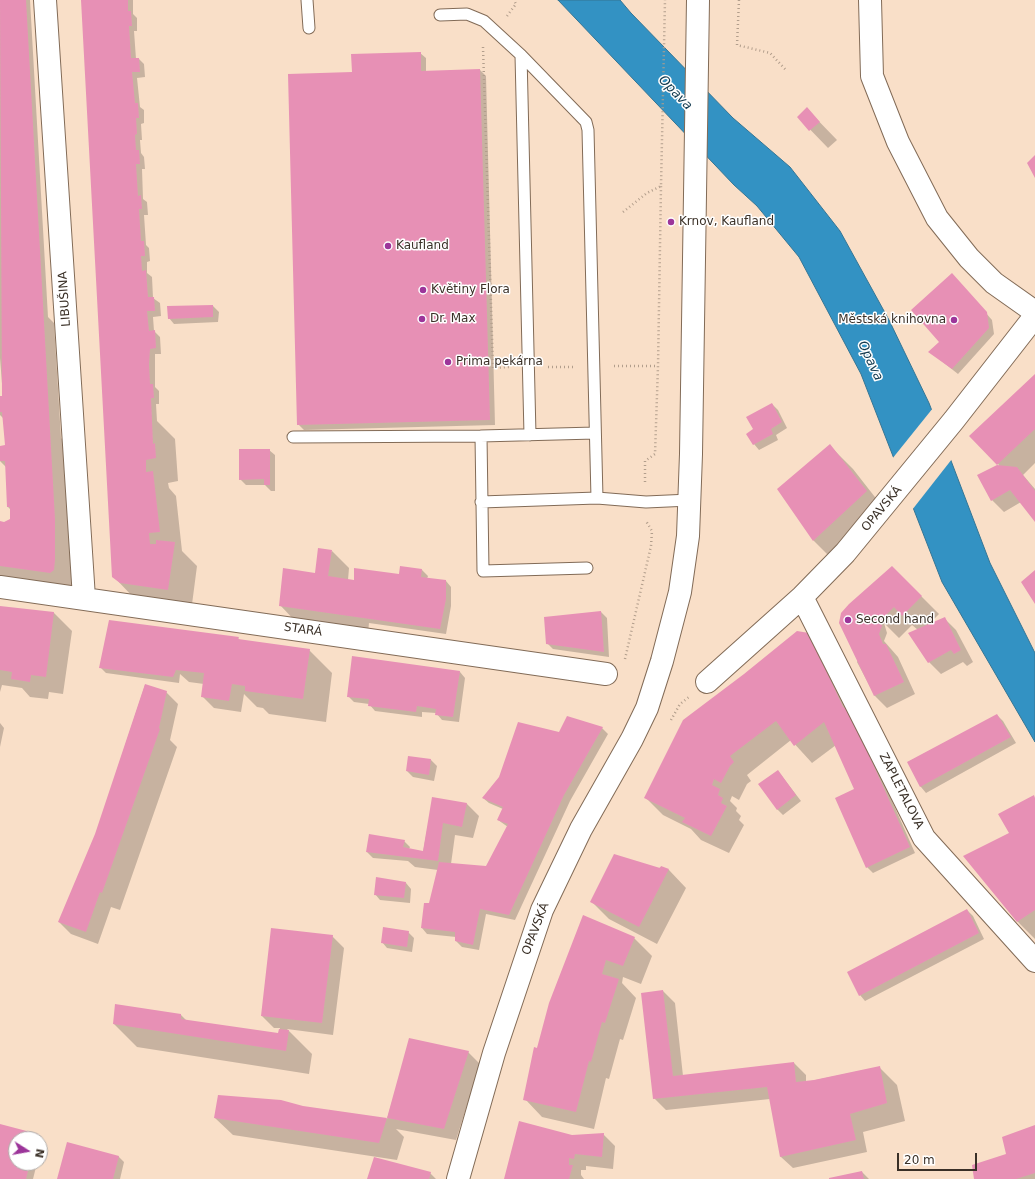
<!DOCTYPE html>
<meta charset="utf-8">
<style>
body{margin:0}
#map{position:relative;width:1035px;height:1179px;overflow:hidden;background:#f9dfc8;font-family:"DejaVu Sans",sans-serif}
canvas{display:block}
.north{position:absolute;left:8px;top:1131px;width:40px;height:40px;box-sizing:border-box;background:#fff;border:1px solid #b0aca9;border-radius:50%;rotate:101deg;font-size:11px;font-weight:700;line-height:16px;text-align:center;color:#3a3027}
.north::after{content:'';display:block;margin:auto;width:14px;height:18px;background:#9c359a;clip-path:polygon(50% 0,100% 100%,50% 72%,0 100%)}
.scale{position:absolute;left:897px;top:1153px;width:80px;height:18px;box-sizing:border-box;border:2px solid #3a3027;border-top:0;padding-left:5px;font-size:12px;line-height:14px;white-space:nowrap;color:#3a3027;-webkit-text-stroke:3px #fff;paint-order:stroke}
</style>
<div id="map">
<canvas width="1035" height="1179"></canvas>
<div class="north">N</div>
<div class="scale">20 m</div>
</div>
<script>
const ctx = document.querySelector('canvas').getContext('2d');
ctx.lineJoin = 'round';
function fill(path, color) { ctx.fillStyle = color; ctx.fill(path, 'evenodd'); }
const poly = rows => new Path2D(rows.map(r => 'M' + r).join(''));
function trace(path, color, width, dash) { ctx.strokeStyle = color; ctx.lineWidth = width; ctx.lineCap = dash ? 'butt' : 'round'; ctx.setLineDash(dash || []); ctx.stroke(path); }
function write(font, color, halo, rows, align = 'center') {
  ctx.font = font + ' "DejaVu Sans",sans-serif'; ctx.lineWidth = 3; ctx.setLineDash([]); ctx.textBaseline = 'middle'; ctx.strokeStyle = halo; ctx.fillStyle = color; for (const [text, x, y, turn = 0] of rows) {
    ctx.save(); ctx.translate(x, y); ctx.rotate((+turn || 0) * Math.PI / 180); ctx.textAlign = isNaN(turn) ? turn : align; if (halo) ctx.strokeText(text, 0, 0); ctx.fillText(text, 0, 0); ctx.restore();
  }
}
const water = poly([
 [558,0,620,0,631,13,733,118,790,167,840,231,889,320,929,403,990,563,1035,653,1035,742,942,582,861,374,799,257,757,206,734,185,558,0]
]);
fill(water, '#3392c3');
trace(water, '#357594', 1);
fill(poly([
 [933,408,952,459,912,510,892,459]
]), '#f9dfc8');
fill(poly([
 [0,0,30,0,48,317,54,323,61,438,67,444,86,602,0,593,0,522,4,523,11,520,11,510,8,507,7,468,0,461,0,447,6,446,4,419,0,415,0,397,3,397,0,358],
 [82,0,133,0,133,14,137,18,137,31,134,31,136,59,139,59,144,64,145,77,137,78,140,107,144,110,144,123,141,124,142,140,140,140,141,153,144,157,145,169,142,169,143,199,147,202,148,215,144,215,146,245,149,248,150,261,147,262,147,273,152,277,153,298,160,303,161,316,153,317,154,331,160,337,161,354,155,354,155,387,159,391,159,404,156,404,157,421,175,439,178,481,168,483,169,488,176,496,182,551,197,566,191,612,136,600,113,576],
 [420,53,426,58,426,72,480,70,486,76,495,425,304,430,298,424,353,73],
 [807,109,837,140,828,148,798,117],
 [957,280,992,320,994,334,958,374,930,352,940,342],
 [213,306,219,312,218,322,174,324,169,318,168,307],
 [1035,375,1035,463,1023,475,1035,489,1035,520,1021,502,1004,512,992,500,999,465,970,436],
 [772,404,778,410,787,428,776,435,778,440,759,450,754,444,755,430],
 [830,446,853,469,889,515,837,564,814,541,778,489],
 [269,450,275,455,275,491,271,491,265,485,246,485,240,479],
 [332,551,349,568,348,580,354,581,400,575,422,570,428,576,427,579,446,581,451,587,451,606,446,634,369,623,368,633,297,623,280,605,316,574],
 [892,567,939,614,927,626,944,618,956,630,973,662,967,666,963,662,941,674,929,662,918,630,912,625,899,638,884,623,887,633,884,641,898,657,915,694,887,708,875,696,857,662],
 [0,607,54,613,72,631,63,694,49,692,48,699,30,697,22,688,2,685,0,692],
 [601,612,607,618,609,657,553,649,547,643],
 [808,634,859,726,915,853,873,873,867,867,855,789,836,745,812,763,791,740,747,775,751,781,747,784,739,800,732,796,730,801,737,808,736,811,741,816,739,820,744,825,729,853,701,840,691,829,663,815,646,798],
 [238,638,241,641,309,650,332,673,326,722,269,714,263,708,257,707,244,694,241,712,214,708,202,696,204,684,189,682,180,674,179,683,106,673,100,667],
 [460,672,465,678,459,722,442,720,436,713,422,712,422,717,375,711,369,704,354,702,348,696],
 [145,685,166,692,178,704,170,740,177,747,120,910,111,907,98,944,71,934,59,922,96,834],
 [997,715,1003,721,1016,743,926,793,921,787,908,762],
 [0,723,4,728,0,747],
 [602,728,608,734,570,801,515,920,486,914,479,950,462,947,456,941,456,937,427,934,422,928,425,904,430,904,438,870,415,867,408,861,373,858,367,852,404,841,410,847,409,849,423,852,433,798,467,804,479,816,473,838,455,835,451,864,486,867,508,827,498,820,503,809,489,803,483,798,559,734],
 [431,760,437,766,434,781,413,777,407,771],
 [778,771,801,801,783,815,777,809],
 [1035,798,1035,939,1018,922,965,857,1010,833],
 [661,867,669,870,686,888,657,944,609,919,591,901],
 [406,883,411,889,410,903,380,900,375,894],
 [967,910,973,916,984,939,865,1001,860,995],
 [584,916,634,938,652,956,641,984,623,977,622,983,636,998,623,1040,620,1039,609,1079,606,1078,594,1129,542,1117,525,1099,537,1049],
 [408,932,414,938,412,952,387,948,382,942],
 [332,936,344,948,333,1035,287,1029,312,1054,309,1074,137,1047,114,1024,116,1006,181,1015,187,1021,279,1034,280,1028,274,1028,262,1016],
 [663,991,675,1003,683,1076,794,1063,806,1075,806,1082,879,1067,897,1085,905,1121,863,1132,867,1152,793,1168,781,1157,770,1099,666,1110,654,1098],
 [410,1040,468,1052,480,1064,456,1140,396,1129,404,1137,397,1160,233,1135,215,1118,303,1107,387,1119],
 [0,1125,37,1135,43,1141,40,1152,40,1139,16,1139,16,1163,37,1163,33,1179,0,1179],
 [1035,1127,1035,1179,975,1179,1007,1155],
 [603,1134,615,1146,613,1169,586,1166,586,1170,581,1170,581,1175,584,1179,505,1179,572,1136],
 [118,1156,124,1162,120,1179,58,1179],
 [862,1172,869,1179,832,1179],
 [430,1173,436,1179,368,1179]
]), '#0003');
fill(poly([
 [0,0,26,0,55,519,55,560,54,570,50,573,0,566,0,521,4,522,10,519,10,507,7,507,5,461,0,461,0,446,5,445,2,412,0,412,0,396,2,396],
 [81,0,128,0,128,11,131,11,132,26,129,26,131,58,139,58,140,72,132,72,135,103,138,103,139,118,136,118,137,134,135,135,136,150,139,150,140,164,136,164,138,196,141,195,142,209,139,209,141,241,144,241,145,256,141,256,142,271,146,270,148,297,154,297,155,311,147,311,149,331,155,330,156,348,150,349,149,364,150,384,153,384,154,398,151,398,153,444,155,443,156,458,146,460,146,472,153,471,160,532,149,533,150,544,156,544,156,540,175,542,168,590,120,583,112,577],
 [421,52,421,71,480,69,490,420,297,425,288,74,352,72,351,54],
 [807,107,820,122,809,131,797,117],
 [1035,155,1035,178,1027,163],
 [952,273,987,312,989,328,952,369,928,352,939,342,911,310],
 [213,305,213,317,168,319,167,306],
 [1035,374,1035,429,997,465,969,436],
 [772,403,782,422,771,429,773,434,753,445,746,434,753,429,746,417],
 [830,444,867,491,813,541,777,489],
 [239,449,270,449,270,485,264,485,264,479,239,480],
 [997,465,1017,467,1035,491,1035,522,1010,490,991,501,977,475],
 [318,548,332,550,328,576,354,580,354,568,399,574,400,566,422,569,421,577,446,580,446,599,440,629,279,606,283,568,315,573],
 [892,566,922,596,902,616,894,607,880,621,882,626,879,634,883,644,886,644,904,682,874,696,839,623,841,613,849,604],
 [1035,570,1035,604,1021,582],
 [0,606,54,612,46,677,31,675,30,682,11,679,12,672,0,670],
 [601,611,604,652,546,644,544,617],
 [945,617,961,650,954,654,951,650,928,663,908,633],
 [109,620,239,637,238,639,310,649,303,699,245,691,245,686,232,684,229,701,201,697,204,673,176,670,173,677,99,668],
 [797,631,809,633,843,707,849,710,910,847,866,868,835,798,854,789,824,722,794,746,776,721,730,756,734,762,730,766,721,783,714,779,712,785,720,789,718,795,723,798,721,803,727,806,711,836,682,822,685,818,644,798,683,720,744,674],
 [352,656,460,671,453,717,435,715,436,709,417,706,416,712,368,706,369,699,347,697],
 [145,684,167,691,159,728,160,729,102,893,100,892,86,932,58,922,95,834],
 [997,714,1011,737,920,787,907,762],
 [567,716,603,727,564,795,509,915,480,909,473,945,455,941,455,932,421,928,424,903,429,903,439,862,486,866,508,824,497,820,503,807,482,798,499,777,518,722,559,732],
 [408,756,431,759,429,775,406,771],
 [778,770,796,795,777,810,758,784],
 [1034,795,1035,798,1035,910,1017,922,963,856,1009,833,998,814],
 [432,797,467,803,462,827,443,823,438,861,366,852,369,834,405,840,403,847,423,851],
 [614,854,660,868,661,866,669,869,639,927,590,902],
 [376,877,406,882,404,898,374,895],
 [967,909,979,933,859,996,847,972],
 [583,915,635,937,623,966,606,960,602,974,619,979,605,1023,602,1022,591,1062,589,1061,576,1112,523,1100,534,1047,537,1048,549,1003],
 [383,927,409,931,407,947,381,943],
 [271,928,333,935,322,1023,261,1016],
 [663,990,673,1076,794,1062,796,1082,814,1080,880,1066,887,1103,850,1114,856,1140,780,1157,767,1087,653,1099,641,993],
 [115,1004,181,1014,181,1019,278,1033,279,1029,289,1030,286,1051,113,1024],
 [409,1038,469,1051,444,1129,387,1118,379,1143,214,1118,218,1095,281,1100,303,1106,387,1118],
 [519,1121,572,1135,604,1133,602,1157,575,1154,574,1159,569,1158,569,1165,573,1165,569,1179,504,1179],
 [0,1124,38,1134,36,1139,16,1139,16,1163,30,1163,26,1179,0,1179],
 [1035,1125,1035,1173,1016,1179,974,1179,972,1165,1006,1154,1002,1137],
 [67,1142,119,1156,113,1179,57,1179],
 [374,1157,431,1172,429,1179,367,1179],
 [862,1171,864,1179,829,1179,829,1178]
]), '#e790b5');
const service = poly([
 [307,0,309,28],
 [440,15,467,14,484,21,521,55,586,122,588,130,597,498],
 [521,55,530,435],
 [481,436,483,571,587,568],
 [293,437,481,436,595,433],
 [481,502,597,498,646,502,690,500]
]);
const minor = poly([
 [45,0,84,598],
 [0,587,606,674],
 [802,597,924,838,1035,961],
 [707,682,802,597,845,553,954,420,1035,316]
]);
const tertiary = poly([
 [870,0,872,76,898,142,937,218,969,258,994,283,1035,312]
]);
const secondary = poly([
 [458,1179,494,1053,542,910,581,829,632,739,647,708,662,661,680,592,688,536,691,454,698,0]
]);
trace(service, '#826b57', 13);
trace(minor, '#826b57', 24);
trace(tertiary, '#826b57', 24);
trace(secondary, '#826b57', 24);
trace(poly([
 [739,0,737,45,770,53,786,70],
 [507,16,516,4,514,0],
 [483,47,493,368,509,367],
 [623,212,647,193,661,186,665,0],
 [614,366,658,366],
 [548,367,575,367],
 [645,482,645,461,655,454,658,366,661,186],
 [625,659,651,546,652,531,646,521],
 [671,720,680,704,689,697]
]), '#b29e8c', 2.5, [1, 3]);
trace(service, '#fff', 11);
trace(minor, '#fff', 22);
trace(tertiary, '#fff', 22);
trace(secondary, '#fff', 22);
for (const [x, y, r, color] of [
 [671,222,4,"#9c359a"],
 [388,246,4,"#9c359a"],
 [423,290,4,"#9c359a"],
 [422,319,4,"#9c359a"],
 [954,320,4,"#9c359a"],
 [448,362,4,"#9c359a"],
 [848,620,4,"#9c359a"]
]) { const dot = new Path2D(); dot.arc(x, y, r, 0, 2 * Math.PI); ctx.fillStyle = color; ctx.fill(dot); trace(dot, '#fff', 1.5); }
write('12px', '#3a3027', '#fff', [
 ["Krnov, Kaufland",679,222],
 ["Kaufland",396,246],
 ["Květiny Flora",431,290],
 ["Dr. Max",430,319],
 ["Městská knihovna",946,320,"right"],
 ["Prima pekárna",456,362],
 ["Second hand",856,620]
], 'left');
write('12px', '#3a3027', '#fff', [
 ["LIBUŠINA",65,299,-94],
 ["OPAVSKÁ",882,509,-50],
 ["STARÁ",303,630,8],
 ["ZAPLETALOVA",901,791,63],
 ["OPAVSKÁ",536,929,-69]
]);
write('italic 13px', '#133b50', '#fff', [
 ["Opava",675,93,46],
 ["Opava",870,361,65]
]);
</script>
